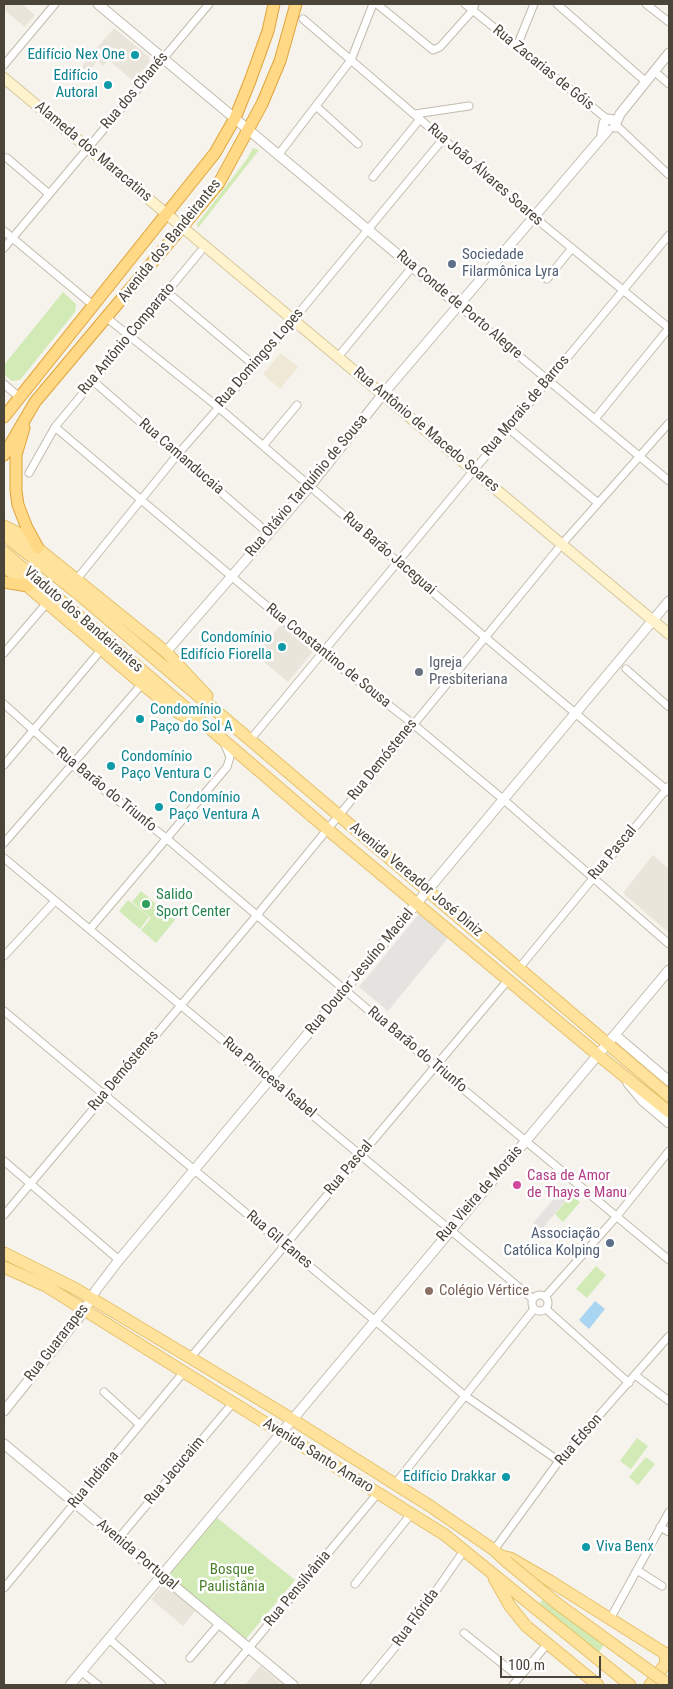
<!DOCTYPE html>
<meta charset="utf-8">
<style>
body{margin:0}
#map{position:relative;width:673px;height:1689px;overflow:hidden;background:#f6f3ec;font-family:"Roboto Condensed",sans-serif}
canvas{display:block}
.frame{position:absolute;inset:0;border:5px solid #4b4439;pointer-events:none}
.scale{position:absolute;left:500px;top:1656px;width:101px;height:22px;box-sizing:border-box;border:2px solid #4b4439;border-top:0;padding-left:6px;font-size:15px;line-height:18px;white-space:nowrap;color:#4b4439;-webkit-text-stroke:4px #fff;paint-order:stroke}
</style>
<div id="map">
<canvas width="673" height="1689"></canvas>
<div class="frame"></div>
<div class="scale">100 m</div>
</div>
<script>
const ctx = document.querySelector('canvas').getContext('2d');
ctx.lineJoin = 'round';
function fill(path, color) { ctx.fillStyle = color; ctx.fill(path, 'evenodd'); }
const poly = rows => new Path2D(rows.map(r => 'M' + r).join(''));
function trace(path, color, width, dash) { ctx.strokeStyle = color; ctx.lineWidth = width; ctx.lineCap = dash ? 'butt' : 'round'; ctx.setLineDash(dash || []); ctx.stroke(path); }
function write(font, color, halo, rows, align = 'center') {
  ctx.font = font + ' "Roboto Condensed",sans-serif'; ctx.lineWidth = 5; ctx.setLineDash([]); ctx.textBaseline = 'middle'; ctx.strokeStyle = halo; ctx.fillStyle = color; for (const [text, x, y, turn = 0] of rows) {
    ctx.save(); ctx.translate(x, y); ctx.rotate((+turn || 0) * Math.PI / 180); ctx.textAlign = isNaN(turn) ? turn : align; if (halo) ctx.strokeText(text, 0, 0); ctx.fillText(text, 0, 0); ctx.restore();
  }
}
fill(poly([
 [4,4,22,4,35,15,25,27,4,10],
 [114,28,149,57,150,62,133,81,109,60,103,66,97,61,88,72,81,67],
 [282,623,314,650,288,682,256,655],
 [653,855,669,869,669,933,623,893],
 [164,1583,196,1610,183,1626,151,1599],
 [260,1666,267,1672,283,1685,245,1685]
]), '#eae5da');
fill(poly([
 [281,353,298,367,280,389,263,374]
]), '#efe8d6');
fill(poly([
 [253,148,259,150,198,228,197,224,247,159],
 [63,292,76,304,75,312,20,380,12,381,4,374,4,365],
 [141,891,175,920,156,943,141,930,151,918,132,902],
 [128,900,149,917,140,929,119,911],
 [571,1195,580,1202,563,1222,555,1214],
 [596,1266,606,1275,587,1298,576,1289],
 [637,1438,648,1446,631,1469,620,1461],
 [646,1457,655,1464,638,1485,629,1477],
 [216,1517,295,1580,245,1640,169,1575],
 [542,1600,604,1644,598,1654,537,1608]
]), '#d2eab5');
fill(poly([
 [419,914,448,938,388,1011,359,987],
 [563,1188,571,1194,541,1230,533,1223]
]), '#e5e3e0');
fill(poly([
 [595,1301,605,1309,589,1329,579,1320]
]), '#a9d4f2');
const minor = poly([
 [377,4,433,50,440,47,473,10,475,4],
 [465,4,607,119],
 [557,4,645,81],
 [646,4,669,22],
 [303,19,534,217,669,328],
 [517,46,534,4],
 [4,65,55,4],
 [654,71,669,84],
 [317,107,358,144],
 [415,114,469,106],
 [616,125,669,175],
 [279,154,351,60,373,4],
 [7,158,49,194],
 [373,177,420,119],
 [4,231,94,306],
 [4,248,209,4],
 [547,279,572,248],
 [167,292,255,366],
 [458,305,669,481],
 [107,318,218,407,486,638,669,792],
 [338,357,413,266],
 [92,380,269,534],
 [4,384,19,397],
 [595,419,669,328],
 [55,427,321,652,413,724,504,800,669,944],
 [508,428,598,503],
 [263,446,297,405],
 [29,473,55,427,200,252],
 [77,579,178,454,255,366,443,139],
 [4,653,46,604],
 [626,669,669,707],
 [4,704,72,765,166,838,386,1025,669,1260],
 [250,740,669,235],
 [4,765,101,650],
 [4,843,142,684],
 [4,858,533,1299],
 [90,929,227,767,230,757,225,745],
 [4,956,55,901],
 [520,967,669,786],
 [4,1011,464,1395,559,1461],
 [4,1161,119,1260],
 [4,1215,257,915,562,544,669,423],
 '532 1303a8 8 0 1 1 16 0a8 8 0 1 1-16 0Z',
 [545,1297,617,1216,669,1151],
 [546,1309,629,1383],
 [191,1357,508,980],
 [635,1375,669,1401],
 [104,1392,140,1425],
 [395,1484,534,1309],
 [660,1527,669,1532],
 [118,1539,232,1404],
 [494,1550,559,1461,669,1336],
 [637,1570,662,1586],
 [355,1584,411,1514],
 [4,1588,183,1373],
 [610,1619,669,1512],
 [464,1633,519,1677],
 [109,1639,162,1685],
 [190,1658,219,1624],
 [82,1672,98,1685],
 [218,1685,378,1493],
 [364,1685,406,1634,465,1549],
 [513,1685,548,1643]
]);
const tertiary = poly([
 [98,4,458,305],
 [616,123,620,114,669,53],
 [602,134,604,123,607,119,614,120,615,127],
 [166,652,310,486,383,394,608,130],
 [615,1035,669,1081],
 [628,1083,642,1100,669,1123],
 [4,1411,84,1311,96,1290,119,1260,669,601],
 [4,1444,293,1685],
 [70,1685,669,970]
]);
const secondary = poly([
 [4,78,669,634]
]);
const primary = poly([
 [4,526,20,534,166,652,207,696],
 [4,535,82,597,669,1096],
 [4,552,327,829,598,1055,669,1112],
 [4,566,142,684,177,712,194,721],
 [4,1253,76,1289,282,1413,430,1506,494,1550,507,1562],
 [4,1267,46,1286,445,1535,630,1685],
 [501,1556,510,1558,550,1581,669,1656],
 [494,1578,510,1606,526,1626,598,1685],
 [650,1685,666,1663,665,1653]
]);
const trunk = poly([
 [4,417,215,153,235,118,250,81,268,31,274,4],
 [24,428,16,455,16,491,18,505,27,528,38,548],
 [4,455,35,402,219,183,262,104,280,61,296,4],
 [4,582,28,586]
]);
trace(minor, '#c2bbae', 9);
trace(tertiary, '#c2bbae', 11);
trace(secondary, '#d6c79b', 12);
trace(primary, '#e6c16a', 13);
trace(trunk, '#e0a43c', 13);
trace(minor, '#fff', 7);
trace(tertiary, '#fff', 9);
trace(secondary, '#fff3cd', 10);
trace(primary, '#ffe39c', 11);
trace(trunk, '#ffd985', 11);
const primaryBridge = poly([
 [507,1562,559,1605,669,1685]
]);
trace(primaryBridge, '#e6c16a', 13, []);
trace(primaryBridge, '#ffe39c', 11);
for (const [x, y, r, color] of [
 [135,55,5,"#0f9aa8"],
 [108,85,5,"#0f9aa8"],
 [452,264,5,"#5c6f8a"],
 [282,647,5,"#0f9aa8"],
 [419,672,5,"#6b7280"],
 [140,719,5,"#0f9aa8"],
 [111,766,5,"#0f9aa8"],
 [159,807,5,"#0f9aa8"],
 [146,904,5,"#2e9e5b"],
 [517,1185,5,"#d1479c"],
 [610,1243,5,"#5c6f8a"],
 [429,1291,5,"#8d6e63"],
 [506,1477,5,"#0f9aa8"],
 [586,1547,5,"#0f9aa8"]
]) { const dot = new Path2D(); dot.arc(x, y, r, 0, 2 * Math.PI); ctx.fillStyle = color; ctx.fill(dot); trace(dot, '#fff', 2); }
write('15px', '#0d838f', '#fff', [
 ["Edifício Nex One",125,55],
 ["Edifício",98,76],
 ["Autoral",98,93],
 ["Condomínio",272,638],
 ["Edifício Fiorella",272,655],
 ["Condomínio",150,710,"left"],
 ["Paço do Sol A",150,727,"left"],
 ["Condomínio",121,757,"left"],
 ["Paço Ventura C",121,774,"left"],
 ["Condomínio",169,798,"left"],
 ["Paço Ventura A",169,815,"left"],
 ["Edifício Drakkar",496,1477],
 ["Viva Benx",596,1547,"left"]
], 'right');
write('15px', '#4b4439', '#fff', [
 ["Rua Zacarias de Góis",543,68,39],
 ["Rua dos Chanés",135,91,-50],
 ["Alameda dos Maracatins",93,152,40],
 ["Rua João Álvares Soares",485,175,41],
 ["Avenida dos Bandeirantes",170,241,-51],
 ["Rua Conde de Porto Alegre",459,305,40],
 ["Rua Antônio Comparato",127,339,-50],
 ["Rua Domingos Lopes",260,358,-49],
 ["Rua Morais de Barros",526,406,-50],
 ["Rua Antônio de Macedo Soares",426,430,40],
 ["Rua Camanducaia",181,457,41],
 ["Rua Otávio Tarquínio de Sousa",307,486,-50],
 ["Rua Barão Jaceguai",389,554,41],
 ["Viaduto dos Bandeirantes",83,620,41],
 ["Rua Constantino de Sousa",328,656,39],
 ["Rua Demóstenes",383,760,-51],
 ["Rua Barão do Triunfo",106,790,39],
 ["Rua Pascal",613,853,-50],
 ["Avenida Vereador José Diniz",416,880,40],
 ["Rua Doutor Jesuíno Maciel",360,972,-50],
 ["Rua Barão do Triunfo",417,1050,40],
 ["Rua Demóstenes",124,1071,-50],
 ["Rua Princesa Isabel",269,1078,40],
 ["Rua Pascal",349,1168,-50],
 ["Rua Vieira de Morais",480,1194,-49],
 ["Rua Gil Eanes",279,1240,40],
 ["Rua Guararapes",57,1343,-52],
 ["Rua Edson",579,1440,-49],
 ["Avenida Santo Amaro",318,1456,32],
 ["Rua Jacucaim",175,1471,-50],
 ["Rua Indiana",94,1480,-50],
 ["Avenida Portugal",137,1555,40],
 ["Rua Pensilvânia",298,1589,-50],
 ["Rua Flórida",416,1618,-54]
]);
write('15px', '#4e5e75', '#fff', [
 ["Sociedade",462,255],
 ["Filarmônica Lyra",462,272],
 ["Associação",600,1234,"right"],
 ["Católica Kolping",600,1251,"right"]
], 'left');
write('15px', '#5b616d', '#fff', [
 ["Igreja",429,663],
 ["Presbiteriana",429,680]
], 'left');
write('15px', '#27864d', '#fff', [
 ["Salido",156,895],
 ["Sport Center",156,912]
], 'left');
write('15px', '#b23c85', '#fff', [
 ["Casa de Amor",527,1176],
 ["de Thays e Manu",527,1193]
], 'left');
write('15px', '#785e54', '#fff', [
 ["Colégio Vértice",439,1291]
], 'left');
write('15px', '#4a7f2a', '#fff', [
 ["Bosque",232,1570],
 ["Paulistânia",232,1587]
]);
</script>
